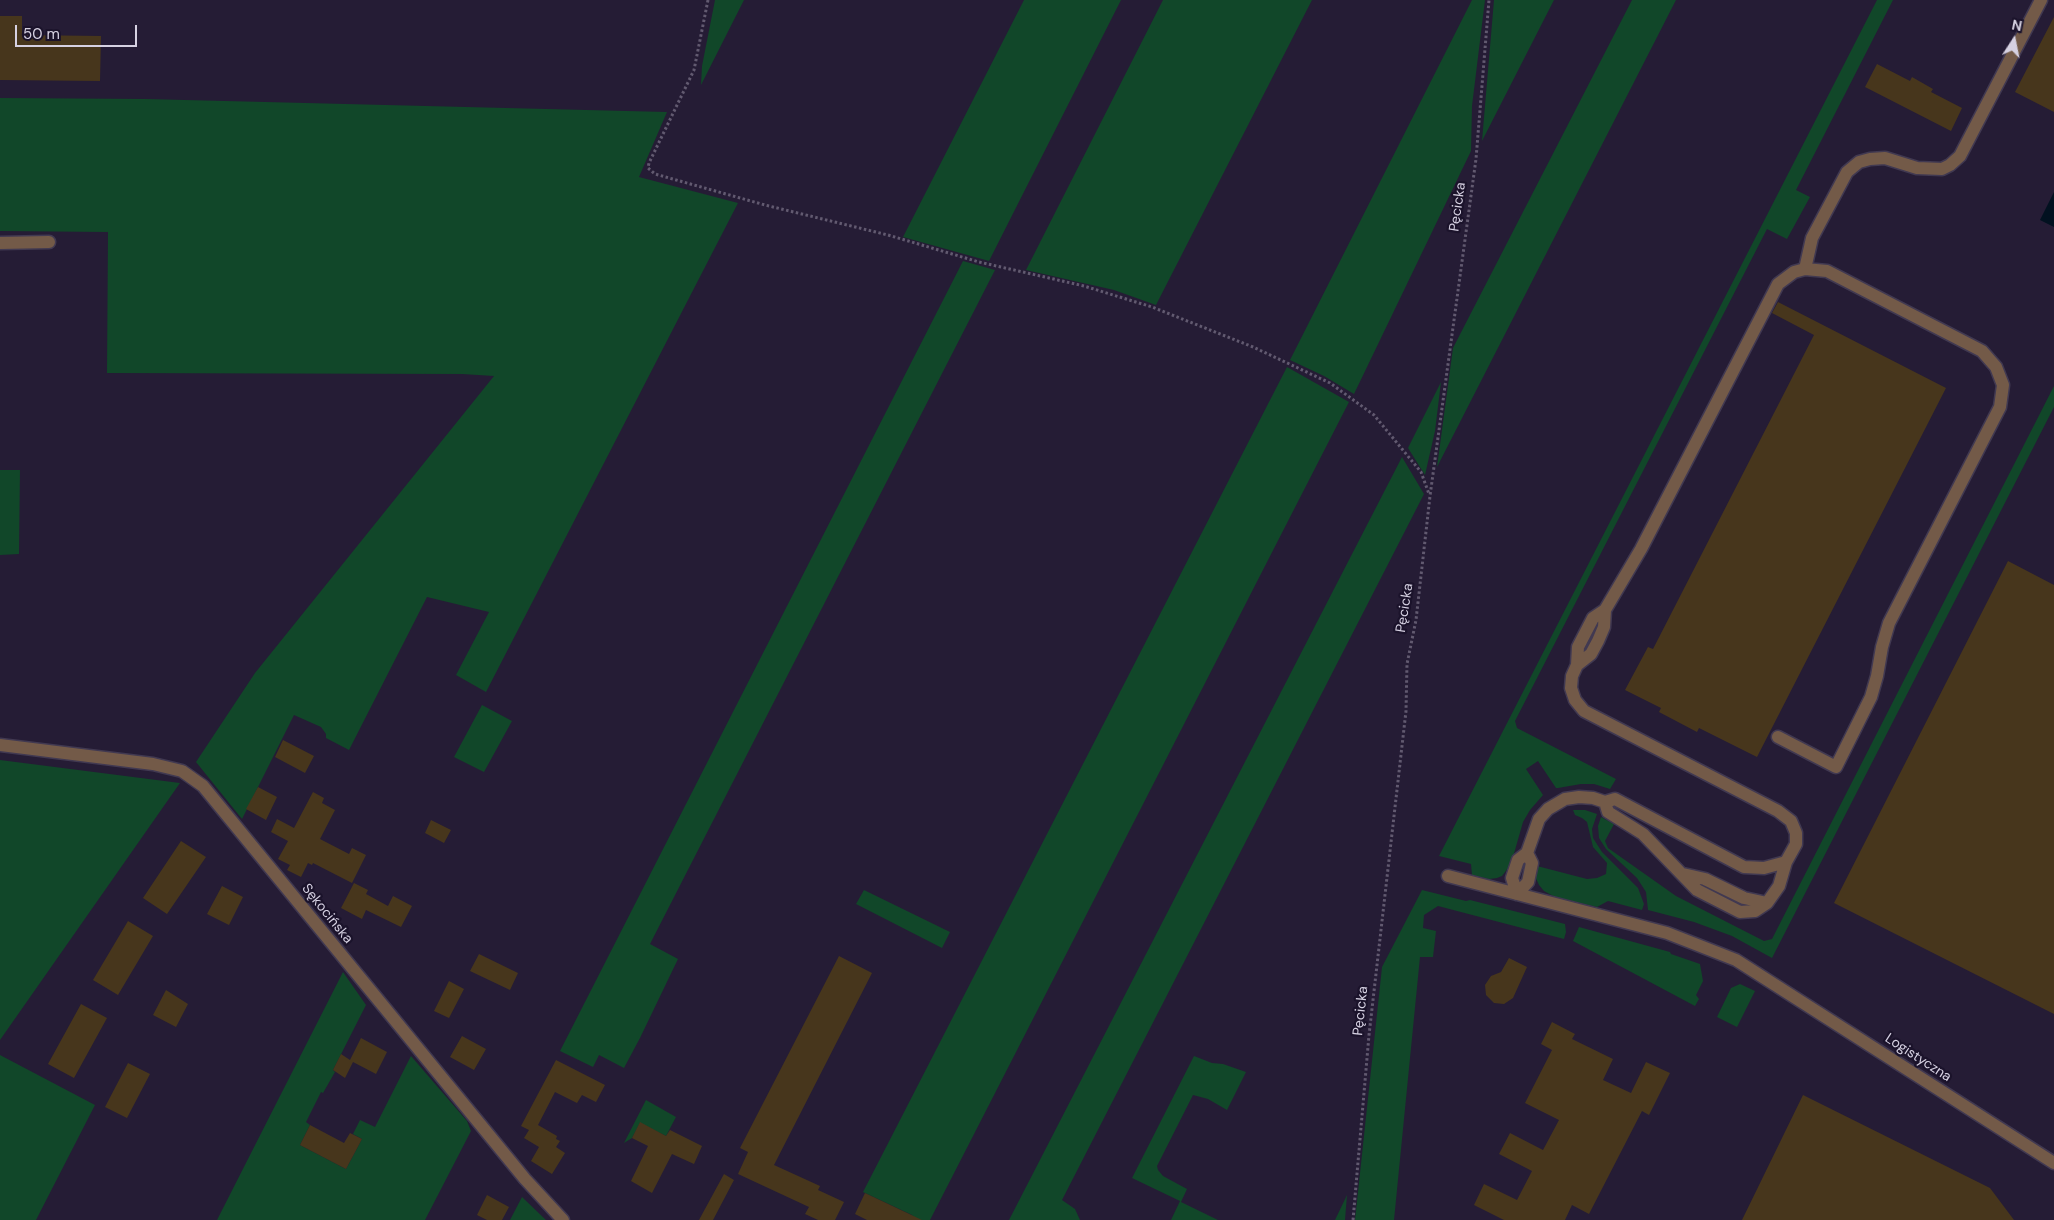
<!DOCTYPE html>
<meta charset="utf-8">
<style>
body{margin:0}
#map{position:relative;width:2054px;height:1220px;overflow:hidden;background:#251c35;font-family:"DM Sans",sans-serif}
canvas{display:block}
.north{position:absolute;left:1989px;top:15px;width:50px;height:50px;-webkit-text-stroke:4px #1b132b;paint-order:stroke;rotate:11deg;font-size:14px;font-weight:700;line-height:20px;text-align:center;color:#d6d1e2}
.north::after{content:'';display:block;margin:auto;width:18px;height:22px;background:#d6d1e2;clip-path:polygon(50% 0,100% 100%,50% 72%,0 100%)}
.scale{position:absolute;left:15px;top:25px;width:122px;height:22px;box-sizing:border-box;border:2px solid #d6d1e2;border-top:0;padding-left:6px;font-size:15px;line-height:18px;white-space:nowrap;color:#d6d1e2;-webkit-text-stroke:4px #1b132b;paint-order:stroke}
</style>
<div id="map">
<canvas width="2054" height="1220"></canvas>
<div class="north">N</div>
<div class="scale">50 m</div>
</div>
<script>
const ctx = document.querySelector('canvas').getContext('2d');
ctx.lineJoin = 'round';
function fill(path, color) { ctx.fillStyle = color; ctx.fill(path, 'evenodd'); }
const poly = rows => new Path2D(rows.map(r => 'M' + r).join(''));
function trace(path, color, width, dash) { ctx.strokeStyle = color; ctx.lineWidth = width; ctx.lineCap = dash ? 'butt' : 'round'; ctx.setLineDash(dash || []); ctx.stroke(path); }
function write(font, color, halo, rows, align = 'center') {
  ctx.font = font + ' "DM Sans",sans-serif'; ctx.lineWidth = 4.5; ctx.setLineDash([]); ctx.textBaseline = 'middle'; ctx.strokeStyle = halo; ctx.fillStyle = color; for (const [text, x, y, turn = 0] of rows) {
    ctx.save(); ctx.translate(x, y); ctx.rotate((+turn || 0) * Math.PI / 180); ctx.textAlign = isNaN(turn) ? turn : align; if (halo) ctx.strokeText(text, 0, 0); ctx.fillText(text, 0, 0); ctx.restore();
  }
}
fill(poly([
 [715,0,744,0,701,85,702,66],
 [1024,0,1121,0,989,261,903,237],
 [1163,0,1312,0,1156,305,1114,290,1026,270],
 [1472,0,1485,0,1472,106,1471,151,1354,394,1324,376,1290,360],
 [1494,0,1554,0,1482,141],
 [1632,0,1676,0,1437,467,1453,348],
 [1877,0,1893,0,1796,190,1810,197,1787,239,1767,229,1515,721,1517,728,1616,779,1610,789,1594,784,1581,784,1558,788,1556,788,1538,761,1526,769,1543,795,1530,810,1523,822,1511,864,1502,876,1497,878,1489,879,1472,875,1471,864,1439,856],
 [0,98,145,99,667,112,639,177,738,203,486,692,456,675,489,612,427,597,349,750,326,738,326,734,321,727,294,715,242,819,196,762,255,673,494,376,462,374,107,373,108,232,0,231],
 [963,261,995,270,650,944,678,959,640,1038,624,1068,599,1055,593,1067,560,1051],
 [1287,367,1349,402,930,1220,916,1220,912,1215,863,1192],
 [1441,382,1435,431,1425,475,1408,448],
 [2054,386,2054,407,1772,958,1732,936,1694,922,1648,910,1646,892,1637,878,1606,849,1599,838,1598,826,1601,817,1614,824,1605,841,1608,848,1676,896,1764,941,1772,939],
 [1402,457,1424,494,1062,1200,1075,1209,1080,1220,1009,1220],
 [0,470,20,470,19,554,0,555],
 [482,705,512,721,484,772,454,757],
 [0,760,180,783,0,1040],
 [1573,810,1585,810,1597,814,1592,829,1593,838,1602,852,1638,888,1644,904,1642,910,1608,901,1597,907,1555,897,1544,891,1539,885,1535,876,1537,866,1587,879,1597,878,1606,874,1607,863,1593,847,1587,822,1582,818,1575,815],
 [864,890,950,932,942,948,856,904],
 [1422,890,1466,901,1470,900,1565,924,1566,932,1564,939,1438,906,1424,915,1423,928,1436,931,1433,957,1420,957,1394,1220,1355,1220,1382,967],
 [1579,927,1670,952,1671,954,1700,964,1703,981,1696,995,1699,999,1695,1006,1573,941],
 [343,972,366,1005,333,1070,335,1072,323,1093,321,1092,306,1122,310,1125,300,1145,346,1169,362,1139,353,1134,360,1120,375,1127,411,1056,467,1121,471,1131,425,1220,217,1220],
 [1740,984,1755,991,1737,1027,1717,1017,1731,988],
 [0,1055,95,1105,36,1220,0,1220],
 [1194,1056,1212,1063,1223,1064,1246,1072,1227,1110,1208,1099,1193,1095,1157,1166,1158,1170,1163,1176,1187,1189,1181,1202,1218,1220,1171,1220,1180,1201,1132,1178],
 [646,1100,676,1117,666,1136,640,1123,632,1138,624,1143],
 [1347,1195,1345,1220,1335,1220],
 [522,1197,546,1220,510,1220]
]), '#114729');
fill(poly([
 [2054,192,2054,227,2040,220]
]), '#021120');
fill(poly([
 [0,16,22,16,22,35,101,36,100,81,0,80],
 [2054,17,2054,112,2015,92],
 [1877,64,1910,81,1912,77,1933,89,1931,92,1962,108,1951,131,1865,87],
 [1778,302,1946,388,1757,757,1699,728,1697,732,1659,712,1661,708,1625,690,1648,647,1653,649,1814,335,1772,313],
 [2008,561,2054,585,2054,1014,1834,903],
 [283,740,314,756,305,773,275,757],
 [258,787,277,797,266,820,246,809],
 [313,792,324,798,322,803,335,810,320,839,349,854,352,848,366,855,352,883,313,863,312,865,308,863,301,877,287,870,290,865,278,859,288,841,271,832,277,819,294,828],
 [431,820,451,830,444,843,425,833],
 [181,841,206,857,167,914,143,898],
 [354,883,368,890,366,894,388,906,393,896,412,906,401,927,366,910,362,919,341,908],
 [222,886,243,897,229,925,207,914],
 [128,921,153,936,118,995,93,980],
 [479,954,518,973,510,990,470,971],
 [839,956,872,973,774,1165,820,1186,818,1190,844,1202,835,1220,818,1220,805,1214,809,1207,738,1174,748,1152,740,1148],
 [1509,958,1527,967,1513,998,1504,1004,1494,1003,1486,995,1485,985,1491,976,1501,972],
 [449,981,464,989,449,1018,434,1011],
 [166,990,188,1004,176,1027,153,1015],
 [81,1004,107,1018,74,1078,48,1064],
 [1552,1022,1575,1034,1572,1039,1613,1059,1603,1080,1631,1093,1646,1062,1670,1073,1649,1115,1642,1111,1589,1214,1572,1205,1565,1220,1504,1220,1474,1205,1484,1184,1517,1200,1532,1171,1499,1154,1510,1133,1543,1150,1559,1120,1525,1103,1552,1050,1541,1044],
 [462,1036,486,1049,474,1070,450,1057],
 [361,1038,387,1052,376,1074,353,1062,345,1078,333,1070,341,1054,350,1060],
 [556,1060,605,1085,596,1102,582,1095,577,1103,555,1092,538,1125,557,1136,556,1139,560,1141,556,1147,565,1153,552,1174,531,1161,539,1147,524,1138,529,1130,521,1126],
 [128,1063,150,1074,127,1118,105,1107],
 [1803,1095,1990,1188,2014,1220,1742,1220],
 [640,1122,666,1136,670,1130,702,1146,694,1164,672,1154,652,1193,631,1181,648,1146,632,1138],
 [310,1125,344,1143,350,1133,362,1139,346,1169,300,1145],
 [724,1174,734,1180,713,1220,699,1220],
 [865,1193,922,1220,867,1220,855,1214],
 [487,1195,509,1207,502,1220,487,1220,477,1215]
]), '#47361c');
const minor = poly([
 [0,243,49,242],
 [1805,269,1812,238,1847,172,1859,162,1870,159,1885,158,1917,168,1942,169,1950,165,1960,156,2041,0],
 [1577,665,1591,654,1598,641,1604,627,1605,610,1641,549,1778,284,1794,272,1805,269,1827,271,1982,351,1996,367,2003,385,2000,407,1889,623,1882,647,1877,676,1871,697,1836,767,1778,737],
 [0,745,153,764,182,771,203,786,525,1179,563,1220],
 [1605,802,1608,812,1643,834,1697,890,1740,912,1755,911,1767,903,1779,886,1786,862,1796,844,1796,833,1791,821,1778,811,1584,711,1575,700,1571,688,1572,676,1577,665,1578,647,1593,618,1605,610],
 [1683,874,1705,879,1744,898,1767,903],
 [1448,876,1667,933,1736,960,2054,1163],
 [1517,894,1512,878,1518,860,1527,853,1539,819,1548,809,1565,799,1579,797,1593,798,1605,802,1615,799,1744,867,1764,868,1786,862],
 [1517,894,1528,882,1532,863,1527,853]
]);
trace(minor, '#413951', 15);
trace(poly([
 [708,0,694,70,649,163,648,168,655,174,765,205,888,235,979,262,1084,286,1152,307,1253,347,1330,383,1374,415,1421,472,1429,494],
 [1353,1220,1369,1035,1406,711,1407,664,1416,620,1430,496,1476,159,1489,0]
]), '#625a70', 3, [2.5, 2.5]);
trace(minor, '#735a48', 12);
write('14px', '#d6d1e2', '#1b132b', [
 ["Pęcicka",1458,207,-82],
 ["Pęcicka",1405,608,-81],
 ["Sękocińska",327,914,51],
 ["Pęcicka",1361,1011,-84],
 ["Logistyczna",1918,1058,33]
]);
</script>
